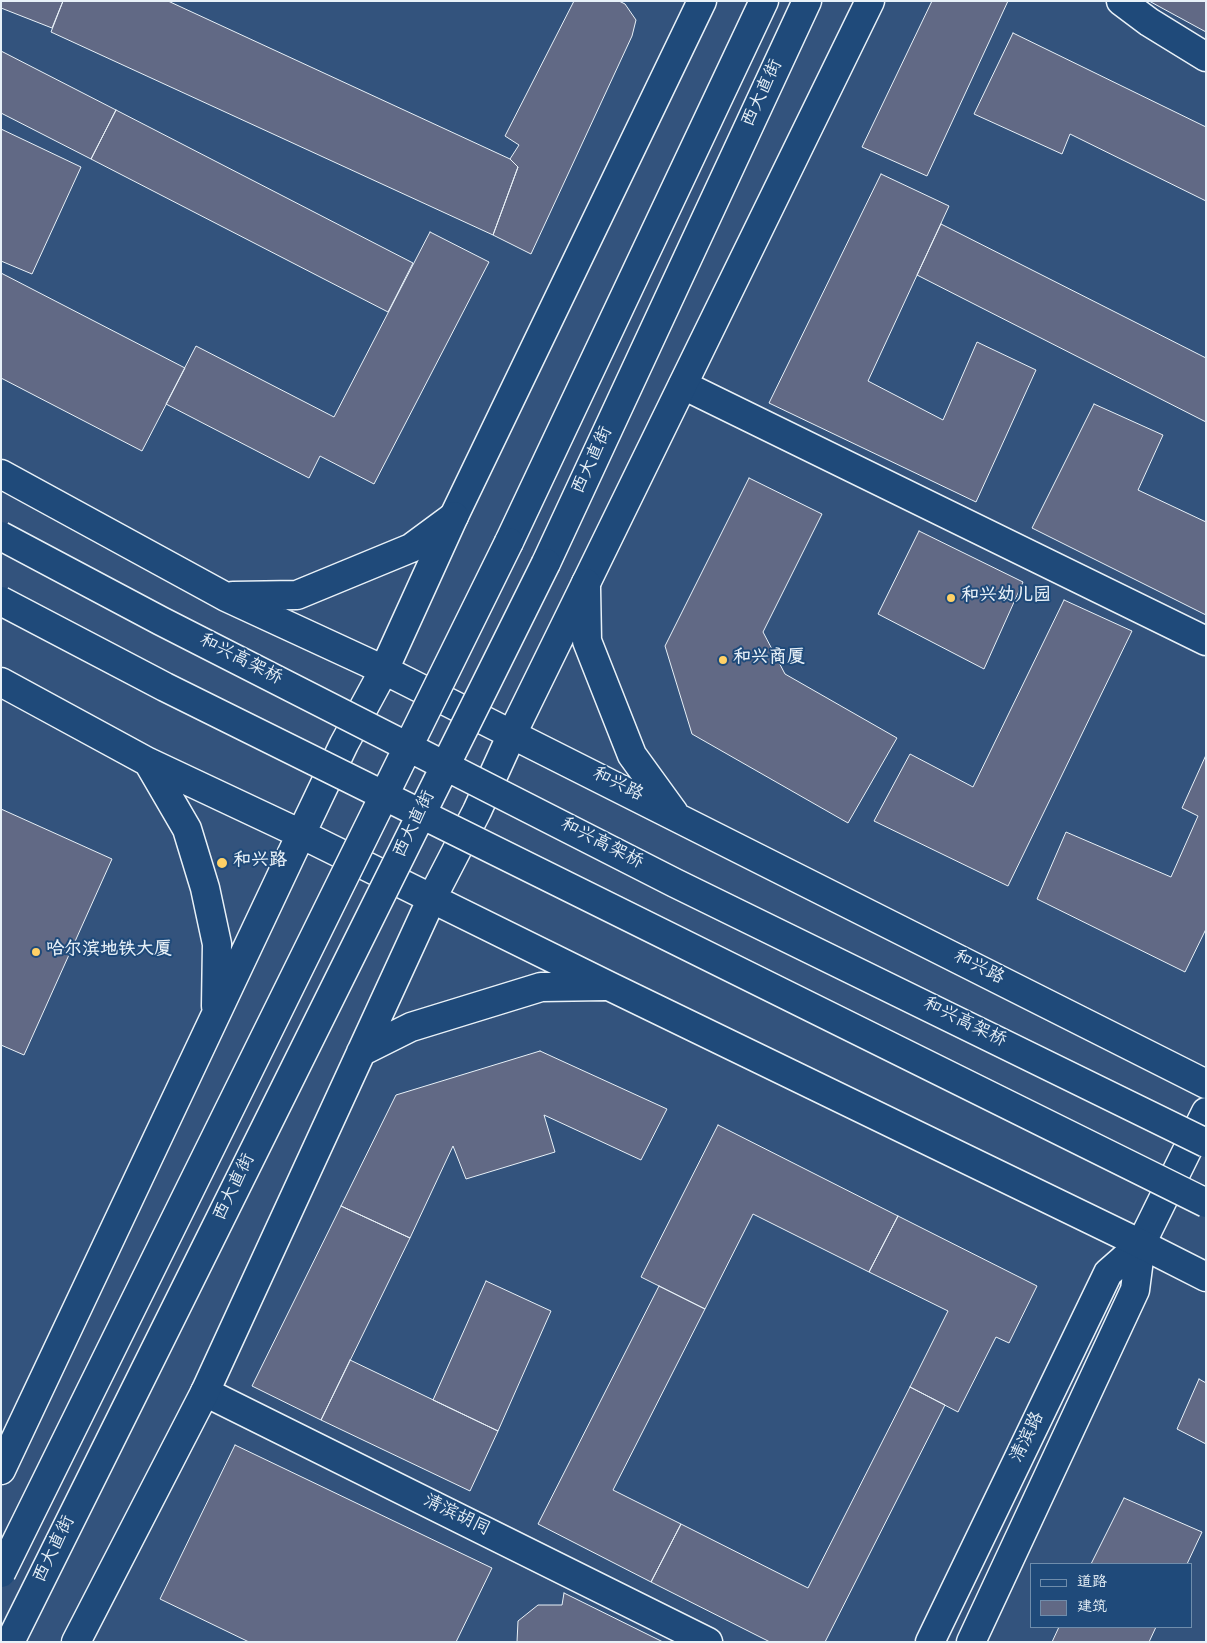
<!DOCTYPE html>
<meta charset="utf-8">
<style>
body{margin:0}
#map{position:relative;width:1207px;height:1643px;overflow:hidden;background:#33537d;font-family:Dekko,"LXGW WenKai TC",sans-serif}
canvas{display:block}
.frame{position:absolute;inset:0;border:2px solid #e8f1f8;pointer-events:none}
.legend{position:absolute;left:1030px;top:1563px;width:162px;height:65px;box-sizing:border-box;background:#1f4a7a;border:1px solid #6f8dac;margin:0;padding:6px 9px;list-style:none;font-size:15px;color:#e8f1f8}
.legend li{display:flex;align-items:center;gap:10px;height:25px}
.legend b{width:25px;border:1px solid #6f8dac}
</style>
<div id="map">
<canvas width="1207" height="1643"></canvas>
<div class="frame"></div>
<ul class="legend">
<li><b style="height:6px;background:#1f4a7a"></b>道路</li>
<li><b style="height:14px;background:#616985"></b>建筑</li>
</ul>
</div>
<script>
const ctx = document.querySelector('canvas').getContext('2d');
ctx.lineJoin = 'round';
function fill(path, color) { ctx.fillStyle = color; ctx.fill(path, 'evenodd'); }
const poly = rows => new Path2D(rows.map(r => 'M' + r).join(''));
function trace(path, color, width, dash) { ctx.strokeStyle = color; ctx.lineWidth = width; ctx.lineCap = dash ? 'butt' : 'round'; ctx.setLineDash(dash || []); ctx.stroke(path); }
function write(font, color, halo, rows, align = 'center') {
  ctx.font = font + ' Dekko,"LXGW WenKai TC",sans-serif'; ctx.lineWidth = 4; ctx.setLineDash([]); ctx.textBaseline = 'middle'; ctx.strokeStyle = halo; ctx.fillStyle = color; for (const [text, x, y, turn = 0] of rows) {
    ctx.save(); ctx.translate(x, y); ctx.rotate((+turn || 0) * Math.PI / 180); ctx.textAlign = isNaN(turn) ? turn : align; if (halo) ctx.strokeText(text, 0, 0); ctx.fillText(text, 0, 0); ctx.restore();
  }
}
const building = poly([
 [1,1,63,1,52,28,1,8,1,1],
 [63,1,168,1,510,159,518,167,493,235,51,32,63,1],
 [574,1,619,1,625,4,636,20,632,36,531,254,493,235,518,167,510,159,519,145,505,136,574,1],
 [932,1,1008,1,927,176,862,147,932,1],
 [1149,1,1206,1,1206,32,1149,1],
 [1013,33,1206,127,1206,201,1070,134,1062,154,974,114,1013,33],
 [1,51,116,110,91,159,1,113,1,51],
 [116,110,413,263,388,312,91,159,116,110],
 [1,129,81,167,32,274,1,261,1,129],
 [881,174,949,206,868,381,943,420,977,342,1036,370,976,502,769,403,881,174],
 [941,224,1206,358,1206,422,917,275,941,224],
 [430,232,489,262,374,484,320,456,309,478,166,404,196,346,334,417,430,232],
 [1,273,185,368,142,451,1,378,1,273],
 [1094,404,1163,435,1138,490,1206,522,1206,615,1032,528,1094,404],
 [749,478,822,514,763,632,785,674,897,738,848,823,692,734,665,646,749,478],
 [919,531,1023,582,984,669,878,614,919,531],
 [1064,600,1132,631,1008,886,874,821,910,754,973,787,1064,600],
 [1206,755,1206,929,1185,972,1037,899,1066,832,1171,877,1198,816,1182,808,1206,755],
 [1,809,112,859,24,1055,1,1045,1,809],
 [540,1051,667,1109,641,1160,544,1115,555,1152,466,1179,453,1146,410,1238,341,1206,396,1095,540,1051],
 [718,1125,898,1216,869,1272,753,1214,705,1309,641,1277,718,1125],
 [341,1206,410,1238,321,1420,252,1386,341,1206],
 [898,1216,1037,1286,1009,1343,996,1337,958,1412,910,1387,948,1311,869,1272,898,1216],
 [486,1281,551,1311,498,1431,433,1400,486,1281],
 [659,1286,705,1309,613,1490,681,1524,651,1582,538,1524,659,1286],
 [350,1360,498,1431,470,1491,321,1420,350,1360],
 [1199,1379,1206,1383,1206,1444,1177,1429,1199,1379],
 [910,1387,945,1405,825,1642,770,1642,651,1582,681,1524,808,1588,910,1387],
 [235,1445,492,1568,456,1642,249,1642,160,1599,235,1445],
 [1124,1498,1202,1532,1187,1564,1091,1564,1124,1498],
 [564,1593,663,1642,517,1642,518,1621,538,1605,562,1605,564,1593],
 [1059,1627,1156,1627,1149,1642,1052,1642,1059,1627]
]);
fill(building, '#616985');
trace(building, '#e8f1f8', 1);
const minor = poly([
 [1121,1,1149,22,1206,57],
 [683,385,1206,641],
 [205,1392,708,1642]
]);
const major = poly([
 [454,516,702,1],
 [509,542,764,1],
 [546,563,807,1],
 [586,583,870,1],
 [930,1642,1108,1273,1141,1244,1206,1112],
 [971,1642,1135,1290,1141,1244]
]);
const highway = poly([
 [1,474,226,597,384,670,1206,1084],
 [586,588,587,641,632,755,674,813],
 [233,596,297,595,411,548,453,517],
 [1,682,148,762,301,834,609,986,1141,1244,1206,1277],
 [148,762,187,829,205,888,217,944,216,1006],
 [361,1052,411,1027,541,987,605,986],
 [1,1470,301,834,344,744,384,670,454,516],
 [76,1642,205,1392,432,898,477,811,512,734,586,583]
]);
trace(minor, '#e8f1f8', 31);
trace(major, '#e8f1f8', 31);
trace(highway, '#e8f1f8', 31);
trace(minor, '#1f4a7a', 28);
trace(major, '#1f4a7a', 28);
trace(highway, '#1f4a7a', 28);
const highwayBridge = poly([
 [1,536,161,621,675,883,1206,1143],
 [1,601,165,687,1206,1203],
 [1,1573,509,542],
 [10,1642,546,563]
]);
trace(highwayBridge, '#e8f1f8', 31, []);
trace(highwayBridge, '#1f4a7a', 28);
for (const [x, y, r, color] of [
 [951,598,5,"#ffd166"],
 [723,660,5,"#ffd166"],
 [222,863,6,"#ffd166"],
 [36,952,5,"#ffd166"]
]) { const dot = new Path2D(); dot.arc(x, y, r, 0, 2 * Math.PI); ctx.fillStyle = color; ctx.fill(dot); trace(dot, '#1f4a7a', 2); }
write('18px', '#e8f1f8', '#1f4a7a', [
 ["西大直街",764,94,-65],
 ["西大直街",594,461,-65],
 ["和兴高架桥",240,661,27],
 ["和兴路",617,786,26],
 ["西大直街",416,825,-64],
 ["和兴高架桥",601,845,27],
 ["和兴路",978,969,27],
 ["和兴高架桥",964,1024,26],
 ["西大直街",236,1188,-64],
 ["清滨路",1029,1438,-64],
 ["清滨胡同",456,1517,26],
 ["西大直街",56,1550,-64]
]);
write('bold 18px', '#e8f1f8', '#1f4a7a', [
 ["和兴幼儿园",961,598],
 ["和兴商厦",733,660],
 ["和兴路",233,863],
 ["哈尔滨地铁大厦",46,952]
], 'left');
</script>
